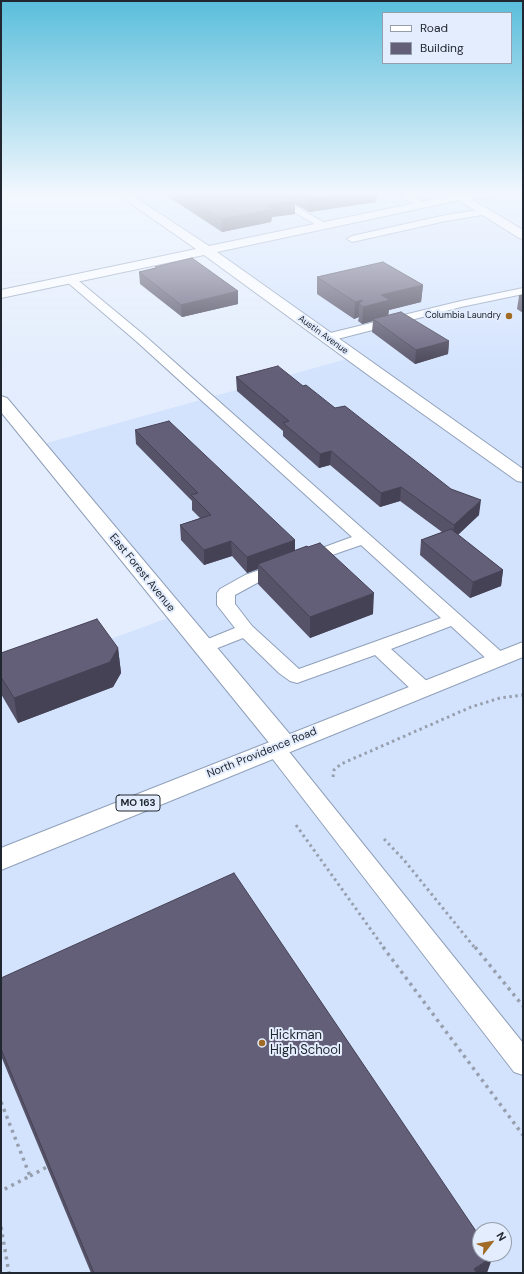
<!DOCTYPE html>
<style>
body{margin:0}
#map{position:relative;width:524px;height:1274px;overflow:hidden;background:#e3edfd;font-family:"DM Sans",sans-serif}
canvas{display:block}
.frame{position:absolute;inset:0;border:2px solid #212731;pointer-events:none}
.legend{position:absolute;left:382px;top:12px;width:130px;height:52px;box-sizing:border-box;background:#e3edfd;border:1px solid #959eab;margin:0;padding:5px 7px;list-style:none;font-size:12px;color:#212731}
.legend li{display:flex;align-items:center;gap:8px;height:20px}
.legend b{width:20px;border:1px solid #959eab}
.north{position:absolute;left:472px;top:1222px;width:40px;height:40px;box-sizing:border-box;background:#e3edfd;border:1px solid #959eab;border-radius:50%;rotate:59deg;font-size:11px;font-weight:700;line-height:16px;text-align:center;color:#212731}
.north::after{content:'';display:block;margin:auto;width:14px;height:18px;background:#a16a25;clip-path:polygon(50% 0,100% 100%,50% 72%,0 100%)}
</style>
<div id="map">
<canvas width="524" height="1274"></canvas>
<div class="frame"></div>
<ul class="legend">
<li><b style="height:5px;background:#fff"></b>Road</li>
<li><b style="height:11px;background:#645f79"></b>Building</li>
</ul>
<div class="north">N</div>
</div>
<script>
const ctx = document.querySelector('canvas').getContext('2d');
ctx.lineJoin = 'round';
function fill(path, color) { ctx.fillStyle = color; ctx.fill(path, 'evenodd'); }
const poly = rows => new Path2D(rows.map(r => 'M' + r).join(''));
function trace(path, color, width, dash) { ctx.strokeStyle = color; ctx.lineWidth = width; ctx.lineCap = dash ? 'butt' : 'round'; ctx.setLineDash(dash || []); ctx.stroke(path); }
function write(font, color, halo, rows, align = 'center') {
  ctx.font = font + ' "DM Sans",sans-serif'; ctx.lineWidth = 4; ctx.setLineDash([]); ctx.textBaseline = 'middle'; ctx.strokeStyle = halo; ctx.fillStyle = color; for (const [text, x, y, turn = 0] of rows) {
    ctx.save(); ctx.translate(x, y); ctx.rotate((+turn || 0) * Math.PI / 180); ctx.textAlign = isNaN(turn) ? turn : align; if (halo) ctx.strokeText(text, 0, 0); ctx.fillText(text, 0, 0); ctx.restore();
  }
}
fill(poly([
 [118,194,523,194,523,1273,1,1273,1,679,179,614,40,445,350,358],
 [480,1230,504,1230,504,1254,480,1254]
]), '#d3e3fe');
const service = poly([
 [264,194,275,194,330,226,329,228,321,228,264,194],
 [396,194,407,194,427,205,422,208,419,207,396,194],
 [485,209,490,212,488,214,446,221,352,242,347,239,352,236,446,215,485,209],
 [70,276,74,277,144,335,460,615,505,655,507,659,505,663,498,665,491,663,451,626,391,649,430,684,433,689,430,694,423,695,416,694,375,655,297,683,290,681,279,673,243,638,210,651,204,653,198,651,195,647,198,643,235,628,217,605,217,593,220,589,245,575,280,563,286,564,288,568,286,572,257,583,235,595,235,604,252,626,299,669,441,618,361,545,312,562,306,564,300,562,298,559,300,556,352,537,136,341,66,281,64,279,70,276],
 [523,288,523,294,461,307,326,342,322,341,320,338,322,335,461,301,523,288],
 [275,741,282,743,523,1043,523,1075,514,1072,268,753,265,748,268,743,275,741]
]);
const minor = poly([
 [117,194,130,194,209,246,459,194,498,194,496,196,492,197,460,200,217,252,523,469,523,482,517,481,371,377,204,255,1,298,1,290,196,249,117,194],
 [1,396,7,398,293,738,296,744,293,750,284,753,275,750,1,412,1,396]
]);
const primary = poly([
 [449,194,463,194,523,230,523,239,519,238,449,194],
 [523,642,523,657,1,870,1,848,523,642]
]);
trace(service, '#90a0b9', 2);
trace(minor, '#90a0b9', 2);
trace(primary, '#90a0b9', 2);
trace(poly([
 [333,777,334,770,341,764,471,707,500,698,523,695],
 [296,825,384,948],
 [384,839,404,860,475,948]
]), '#979fad', 3, [2.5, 3.5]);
trace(poly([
 [383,947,523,1135],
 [475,947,523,1006],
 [1,1102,30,1176,1,1191],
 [30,1176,47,1167],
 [1,1227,9,1273]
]), '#979fad', 3.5, [3, 4.5]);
fill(service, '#fff');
fill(minor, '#fff');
fill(primary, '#fff');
fill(poly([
 [164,194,377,194,376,202,309,212,295,204,295,214,272,217,271,222,222,232],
 [155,267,238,291,238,304,182,317,140,284,139,272,155,268],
 [317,277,423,285,421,302,389,310,388,315,449,341,448,354,415,364,372,332,373,321,362,324,358,321,359,317,354,319,317,294],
 [523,295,523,313,517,309,519,296],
 [236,377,303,386,335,408,479,515,458,535,503,570,501,586,470,598,420,555,421,540,442,532,400,501,380,507,330,465,319,468,283,436,283,431,237,391],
 [135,430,295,550,373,614,310,638,258,584,258,569,247,573,232,556,204,565,181,540,180,525,200,518,192,510,192,501,136,444],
 [118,648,121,673,113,687,18,723,1,694,1,653],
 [1,978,487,1273,91,1273,1,1056]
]), '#565268');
fill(poly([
 [348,194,377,194,376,202,309,212,309,199],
 [295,201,295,214,272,217,271,222,222,232,222,219,265,205],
 [423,285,421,302,389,310,388,317,373,319,373,321,362,324,363,307,381,295],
 [238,291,238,304,182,317,181,305],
 [363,300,359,304,359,317,354,319,355,302],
 [449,341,448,354,415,364,416,350],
 [331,451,330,465,319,468,320,454],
 [401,487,400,501,380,507,381,493],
 [481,500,479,515,452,540,454,525],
 [295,540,295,556,258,564,258,569,247,573,247,557],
 [231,541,232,556,204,565,204,550],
 [503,570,501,586,470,598,473,582],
 [374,593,373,614,310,638,310,617],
 [118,648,121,673,113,687,18,723,14,698],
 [493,1256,487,1273,473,1273,474,1269]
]), '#464255');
const building = poly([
 [183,194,282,194,295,201,265,205,272,209,222,219,183,194],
 [300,194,348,194,309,199,300,194],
 [192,258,238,291,181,305,139,272,156,268,155,267,192,258],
 [383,262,423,285,381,295,390,300,363,307,359,304,363,300,355,302,317,277,383,262],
 [523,295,523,299,519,296,523,295],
 [401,312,449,341,416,350,373,319,401,312],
 [278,366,303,386,306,385,335,408,345,406,451,489,481,500,454,525,401,487,381,493,331,451,320,454,283,423,289,421,236,377,278,366],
 [169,421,295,540,247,557,231,541,204,550,180,525,211,515,191,495,198,493,135,430,169,421],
 [451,529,503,570,473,582,421,540,451,529],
 [320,543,374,593,310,617,258,564,307,546,308,547,320,543],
 [97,619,118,648,110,662,14,698,1,677,1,653,97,619],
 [234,873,480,1237,480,1254,491,1254,493,1256,474,1269,477,1273,94,1273,1,1049,1,978,234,873]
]);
fill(building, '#645f79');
trace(building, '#464255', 1);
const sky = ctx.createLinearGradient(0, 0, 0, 372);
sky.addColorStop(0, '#59bedb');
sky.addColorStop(0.52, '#f2f7fe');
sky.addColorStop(1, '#f2f7fe00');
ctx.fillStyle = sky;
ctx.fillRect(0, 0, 524, 372);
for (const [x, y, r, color] of [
 [509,316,4,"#a16a25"],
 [262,1043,4,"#a16a25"]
]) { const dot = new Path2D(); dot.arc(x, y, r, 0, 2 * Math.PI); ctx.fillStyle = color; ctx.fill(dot); trace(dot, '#e3edfd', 1.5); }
write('9px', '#212731', '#e3edfd', [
 ["Columbia Laundry",501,316]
], 'right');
write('9px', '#212731', '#e3edfd', [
 ["Austin Avenue",323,335,36]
]);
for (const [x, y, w] of [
 [138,803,44]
]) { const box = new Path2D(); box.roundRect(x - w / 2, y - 8, w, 16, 3); ctx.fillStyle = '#e3edfd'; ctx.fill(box); trace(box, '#212731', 1); }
write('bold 10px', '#212731', null, [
 ["MO 163",138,803]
]);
write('11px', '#212731', '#e3edfd', [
 ["East Forest Avenue",142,573,51],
 ["North Providence Road",262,753,-22]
]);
write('13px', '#212731', '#e3edfd', [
 ["Hickman",270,1036],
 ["High School",270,1051]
], 'left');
</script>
